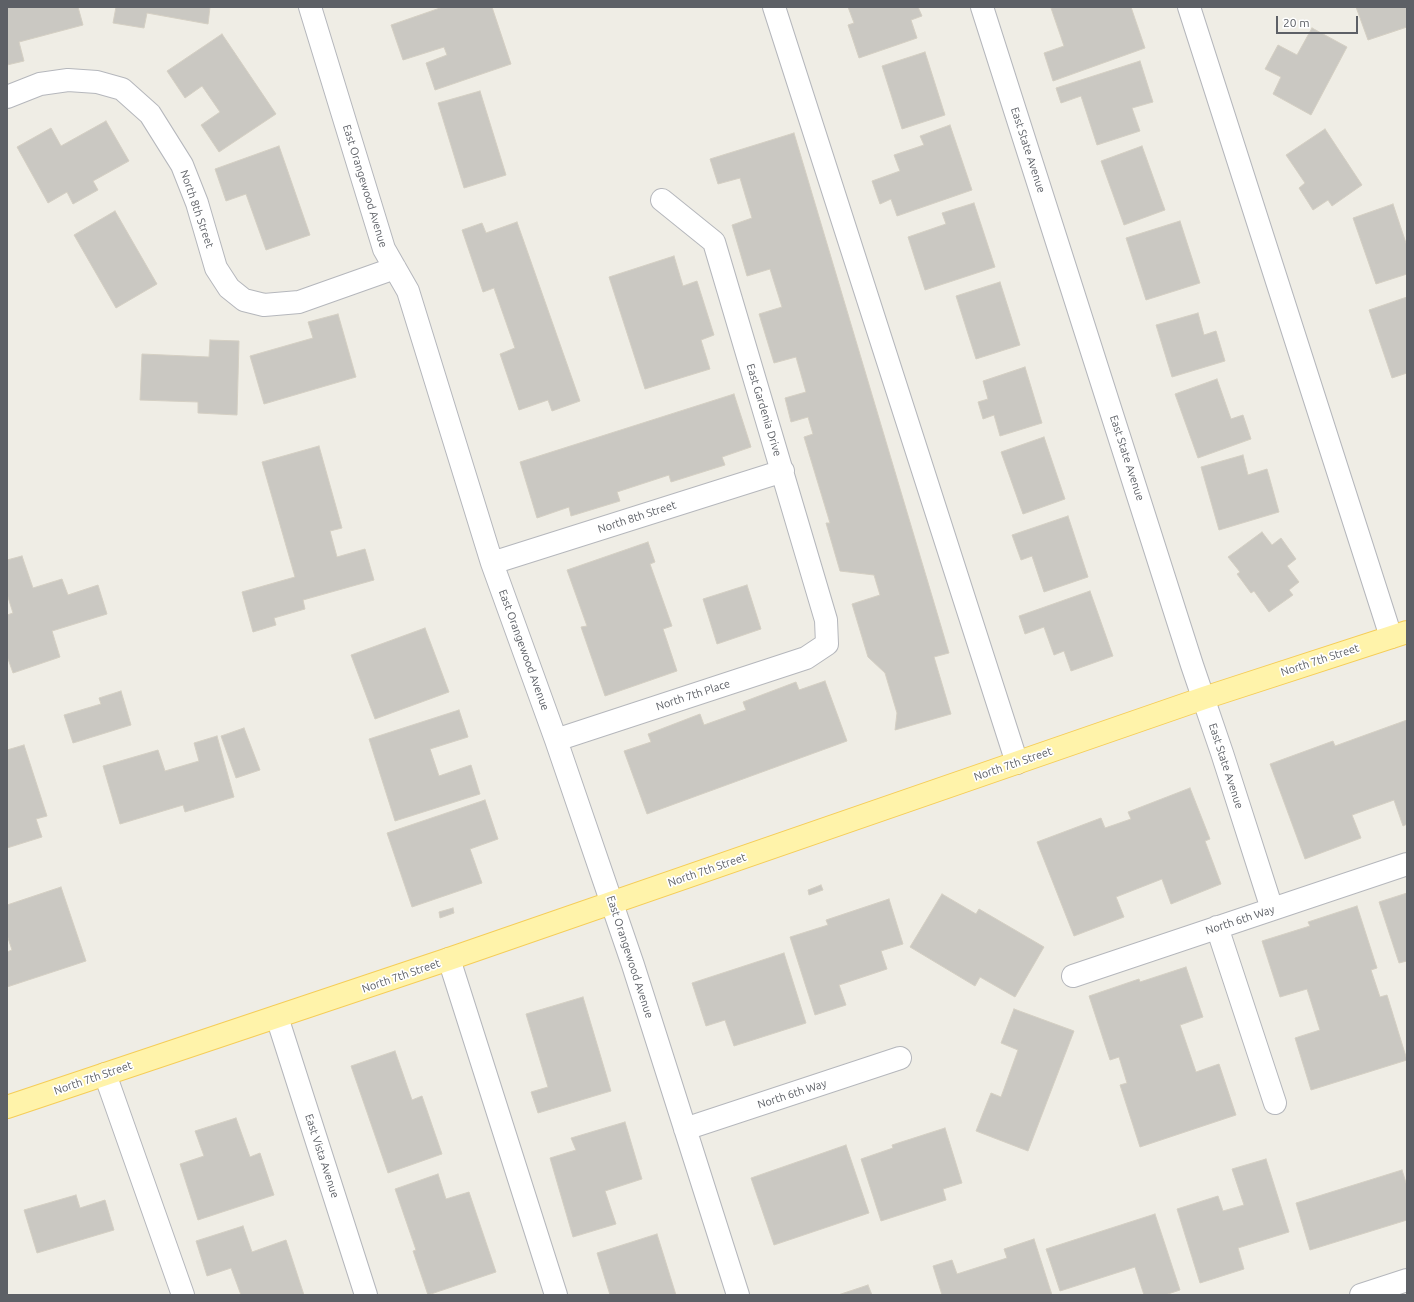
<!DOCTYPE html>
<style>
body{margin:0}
#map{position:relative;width:1414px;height:1302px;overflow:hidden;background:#efede5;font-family:Ubuntu,sans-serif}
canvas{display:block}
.frame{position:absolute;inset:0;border:8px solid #5d6066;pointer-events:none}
.scale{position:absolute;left:1276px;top:16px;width:82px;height:18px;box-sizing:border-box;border:2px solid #5d6066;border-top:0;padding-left:5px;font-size:12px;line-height:14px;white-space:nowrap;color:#5d6066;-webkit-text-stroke:3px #fff;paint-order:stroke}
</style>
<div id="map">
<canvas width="1414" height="1302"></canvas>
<div class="frame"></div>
<div class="scale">20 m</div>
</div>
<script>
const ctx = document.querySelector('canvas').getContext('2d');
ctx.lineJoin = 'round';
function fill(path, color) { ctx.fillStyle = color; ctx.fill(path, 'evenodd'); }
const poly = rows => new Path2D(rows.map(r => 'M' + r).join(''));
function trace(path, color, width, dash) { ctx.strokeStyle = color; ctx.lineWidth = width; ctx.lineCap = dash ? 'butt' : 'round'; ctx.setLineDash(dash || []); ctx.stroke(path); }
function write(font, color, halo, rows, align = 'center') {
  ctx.font = font + ' Ubuntu,sans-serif'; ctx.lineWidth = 3.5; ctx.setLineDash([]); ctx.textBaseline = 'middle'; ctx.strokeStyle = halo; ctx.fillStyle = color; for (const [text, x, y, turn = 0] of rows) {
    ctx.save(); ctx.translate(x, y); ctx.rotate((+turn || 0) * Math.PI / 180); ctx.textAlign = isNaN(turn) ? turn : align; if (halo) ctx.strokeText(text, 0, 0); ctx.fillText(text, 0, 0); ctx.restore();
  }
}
const building = poly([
 [7,7,78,7,83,25,19,42,24,61,7,65,7,7],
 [116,7,210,7,208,24,147,13,144,28,113,23,116,7],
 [443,7,492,7,511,64,435,90,426,63,447,55,444,47,403,60,391,25,443,7],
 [848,7,918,7,922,16,911,20,917,38,859,58,848,25,854,23,848,7],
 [1054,7,1131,7,1145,48,1053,81,1044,53,1064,46,1051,8,1054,7],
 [1356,7,1407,7,1407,27,1368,40,1356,7],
 [1312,28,1347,47,1311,115,1273,94,1281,77,1265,69,1278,45,1297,55,1312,28],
 [222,34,276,114,219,152,201,125,220,112,202,86,185,98,167,71,222,34],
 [925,52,945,115,902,129,882,66,925,52],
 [1140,61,1153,102,1132,108,1140,131,1097,145,1081,96,1061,103,1056,88,1140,61],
 [480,91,506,175,464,188,438,103,480,91],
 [106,121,129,161,93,181,98,190,73,204,67,192,48,203,17,147,51,128,61,146,106,121],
 [950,125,972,190,897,216,891,199,880,204,872,181,900,171,894,155,924,145,920,136,950,125],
 [1325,129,1362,185,1332,206,1328,200,1313,210,1299,188,1305,183,1286,155,1325,129],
 [794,133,949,653,934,657,951,714,895,730,897,713,885,673,868,657,852,604,880,595,874,575,840,571,826,523,830,523,804,437,813,434,808,417,791,422,785,398,806,392,796,357,774,363,759,314,782,307,770,269,747,276,732,225,752,218,740,178,718,184,710,159,794,133],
 [279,146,310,235,266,250,246,194,226,201,215,169,279,146],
 [1142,146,1165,210,1124,225,1101,161,1142,146],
 [974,203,995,267,925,290,908,237,946,224,942,213,974,203],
 [1393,204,1407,246,1407,274,1376,284,1353,218,1393,204],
 [115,211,157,284,116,308,74,235,115,211],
 [1180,221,1200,283,1146,300,1126,238,1180,221],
 [517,222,580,401,552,411,548,400,519,410,500,354,515,348,494,288,483,292,462,230,482,223,486,233,517,222],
 [674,256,683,286,697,281,714,335,701,340,710,369,645,389,609,277,674,256],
 [1000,282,1020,345,976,359,956,296,1000,282],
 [1407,297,1407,373,1392,378,1369,310,1407,297],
 [1198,313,1204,335,1216,331,1225,361,1172,377,1156,325,1198,313],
 [338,314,356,377,264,404,250,356,313,338,308,322,338,314],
 [210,340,239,341,237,415,198,413,198,402,140,400,142,354,209,357,210,340],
 [1025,367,1042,423,1000,436,994,415,983,419,978,402,988,399,983,381,1025,367],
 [1217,379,1231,419,1243,415,1251,439,1198,458,1175,394,1217,379],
 [734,394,751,447,722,457,725,465,671,482,669,475,617,492,620,501,571,516,569,507,537,518,520,462,734,394],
 [1044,437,1065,499,1023,514,1001,452,1044,437],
 [319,446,342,528,330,531,337,557,365,549,374,580,303,600,305,609,274,618,276,625,253,632,242,592,295,577,262,462,319,446],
 [1243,455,1248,475,1267,469,1279,512,1219,530,1201,467,1243,455],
 [1068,516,1088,577,1044,592,1032,556,1021,560,1012,535,1068,516],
 [1262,532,1272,545,1281,538,1296,559,1287,566,1299,582,1289,590,1293,595,1269,612,1254,591,1251,593,1237,574,1240,572,1228,557,1262,532],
 [648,542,655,562,650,564,672,626,663,629,677,671,605,696,581,627,587,626,567,570,648,542],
 [22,556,33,588,62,579,68,595,98,585,107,614,52,631,60,657,13,673,7,656,7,615,13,613,7,594,7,560,22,556],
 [747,585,761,629,717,644,703,599,747,585],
 [1090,591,1113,656,1071,671,1064,651,1054,655,1044,627,1025,634,1019,616,1090,591],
 [425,628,449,692,375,719,351,655,425,628],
 [825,681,847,741,647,814,624,751,651,742,648,734,700,714,704,725,746,710,743,702,796,682,799,690,825,681],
 [121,691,131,725,73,743,64,715,101,704,99,698,121,691],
 [459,710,468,737,430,749,439,776,471,765,480,794,395,821,369,739,459,710],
 [1407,720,1407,824,1403,826,1394,800,1352,815,1361,838,1305,859,1270,764,1333,741,1335,746,1407,720],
 [244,728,260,770,236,778,221,736,244,728],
 [217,736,234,797,185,812,183,805,120,824,103,766,158,750,165,771,199,761,194,743,217,736],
 [24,745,47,816,36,819,42,837,7,848,7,750,24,745],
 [1190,788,1210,839,1205,841,1221,884,1171,904,1162,879,1116,897,1124,917,1074,936,1037,842,1101,818,1105,828,1131,819,1128,812,1190,788],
 [485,800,498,839,470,849,482,883,412,907,387,833,485,800],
 [821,885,823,890,809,895,808,890,821,885],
 [61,887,86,961,7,987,7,952,12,950,7,935,7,905,61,887],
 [1407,893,1407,962,1407,961,1399,963,1379,902,1407,893],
 [942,894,976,914,979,909,1044,947,1015,997,980,977,975,986,910,947,942,894],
 [889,899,903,944,881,951,887,969,839,985,846,1005,815,1015,790,937,828,925,826,920,889,899],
 [1357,906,1377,968,1371,970,1380,997,1387,995,1407,1060,1311,1090,1295,1038,1320,1030,1307,989,1280,997,1262,941,1310,926,1308,922,1357,906],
 [453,908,454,913,440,918,439,912,453,908],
 [784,953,806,1023,734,1046,725,1020,706,1026,692,983,784,953],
 [1186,967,1203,1017,1180,1025,1196,1072,1219,1064,1236,1115,1140,1147,1120,1085,1127,1083,1119,1057,1110,1060,1089,996,1139,979,1140,982,1186,967],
 [583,997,611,1091,538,1113,531,1092,548,1087,526,1014,583,997],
 [1014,1009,1074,1031,1028,1151,976,1131,991,1093,1001,1097,1018,1050,1001,1043,1014,1009],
 [395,1051,412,1100,422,1096,442,1154,388,1173,351,1066,395,1051],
 [236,1118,250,1157,260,1153,274,1195,198,1220,180,1164,204,1156,195,1131,236,1118],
 [625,1122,642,1179,605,1191,616,1224,573,1237,550,1158,576,1150,571,1138,625,1122],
 [945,1128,962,1183,943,1189,946,1200,881,1221,861,1159,893,1148,892,1145,945,1128],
 [846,1145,869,1213,774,1245,751,1178,846,1145],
 [1266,1159,1289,1232,1238,1248,1244,1269,1200,1283,1177,1209,1218,1196,1223,1211,1244,1205,1232,1169,1266,1159],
 [1402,1170,1407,1186,1407,1220,1310,1250,1296,1203,1402,1170],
 [438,1174,446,1199,469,1192,496,1272,428,1295,413,1251,416,1250,395,1189,438,1174],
 [76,1195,80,1208,105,1200,114,1230,37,1253,24,1210,76,1195],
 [1155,1214,1180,1290,1165,1295,1144,1295,1135,1267,1060,1291,1046,1249,1155,1214],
 [243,1226,252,1252,286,1240,304,1295,241,1295,231,1268,207,1276,196,1241,243,1226],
 [657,1234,676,1295,610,1295,597,1253,657,1234],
 [1034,1239,1052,1295,942,1295,933,1266,952,1260,957,1274,1007,1258,1004,1249,1034,1239],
 [868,1285,872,1295,838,1295,868,1285]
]);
fill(building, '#cac8c2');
trace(building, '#d4cfc3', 1);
const minor = poly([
 [310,7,384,249,408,291,492,563,556,740,633,965,738,1295],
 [774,7,1017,763],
 [982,7,1192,665,1222,753,1272,909],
 [1189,7,1391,637],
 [7,97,40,84,68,80,97,82,122,89,150,114,182,165,197,203,216,268,229,288,244,300,264,305,299,302,395,268],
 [492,563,783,471],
 [556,740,806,658,827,644,826,620,714,242,662,200],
 [1217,927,1275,1103],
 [449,959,556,1295],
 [1073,976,1407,864],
 [277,1017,366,1295],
 [105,1074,183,1295],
 [685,1129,900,1058],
 [1361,1295,1407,1280]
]);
const major = poly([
 [7,1107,449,959,1204,698,1407,632]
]);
trace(minor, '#b5b7bc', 24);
trace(major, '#f5cd58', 24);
trace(minor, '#fff', 22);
trace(major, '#fff3aa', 22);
write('11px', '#5d6066', '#fff', [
 ["East State Avenue",1028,150,72],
 ["East Orangewood Avenue",365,186,73],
 ["North 8th Street",197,209,71],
 ["East Gardenia Drive",764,410,73],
 ["East State Avenue",1127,458,72],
 ["North 8th Street",637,517,-18],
 ["East Orangewood Avenue",524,650,70],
 ["North 7th Street",1320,660,-18],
 ["North 7th Place",693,695,-18],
 ["North 7th Street",1013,764,-19],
 ["East State Avenue",1226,766,72],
 ["North 7th Street",707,870,-19],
 ["North 6th Way",1240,920,-18],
 ["East Orangewood Avenue",630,957,72],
 ["North 7th Street",401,976,-19],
 ["North 7th Street",93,1078,-19],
 ["North 6th Way",792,1094,-18],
 ["East Vista Avenue",322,1156,72]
]);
</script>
